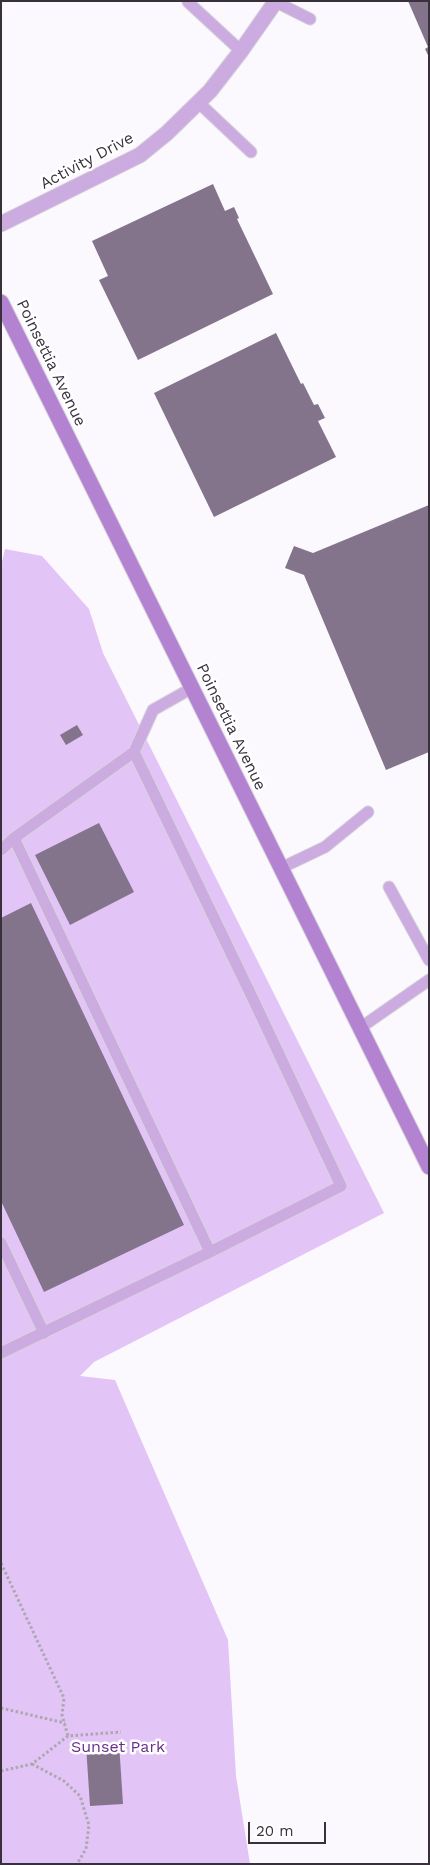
<!DOCTYPE html>
<style>
body{margin:0}
#map{position:relative;width:430px;height:1865px;overflow:hidden;background:#fbf8fe;font-family:"Work Sans",sans-serif}
canvas{display:block}
.frame{position:absolute;inset:0;border:2px solid #38313c;pointer-events:none}
.scale{position:absolute;left:248px;top:1822px;width:78px;height:22px;box-sizing:border-box;border:2px solid #38313c;border-top:0;padding-left:6px;font-size:15px;line-height:18px;white-space:nowrap;color:#38313c;-webkit-text-stroke:4px #fff;paint-order:stroke}
</style>
<div id="map">
<canvas width="430" height="1865"></canvas>
<div class="frame"></div>
<div class="scale">20 m</div>
</div>
<script>
const ctx = document.querySelector('canvas').getContext('2d');
ctx.lineJoin = 'round';
function fill(path, color) { ctx.fillStyle = color; ctx.fill(path, 'evenodd'); }
const poly = rows => new Path2D(rows.map(r => 'M' + r).join(''));
function trace(path, color, width, dash) { ctx.strokeStyle = color; ctx.lineWidth = width; ctx.lineCap = dash ? 'butt' : 'round'; ctx.setLineDash(dash || []); ctx.stroke(path); }
function write(font, color, halo, rows, align = 'center') {
  ctx.font = font + ' "Work Sans",sans-serif'; ctx.lineWidth = 5; ctx.setLineDash([]); ctx.textBaseline = 'middle'; ctx.strokeStyle = halo; ctx.fillStyle = color; for (const [text, x, y, turn = 0] of rows) {
    ctx.save(); ctx.translate(x, y); ctx.rotate((+turn || 0) * Math.PI / 180); ctx.textAlign = isNaN(turn) ? turn : align; if (halo) ctx.strokeText(text, 0, 0); ctx.fillText(text, 0, 0); ctx.restore();
  }
}
fill(poly([
 [5,549,42,556,89,609,103,653,384,1213,94,1362,80,1376,115,1380,228,1640,236,1776,250,1864,1,1864,1,566]
]), '#e2c4f6');
fill(poly([
 [408,1,429,1,429,57,425,49,428,47],
 [213,184,225,211,234,207,239,218,237,219,273,294,138,360,99,280,108,276,92,241],
 [276,333,301,384,303,383,314,405,318,404,325,418,318,421,336,457,214,517,154,393],
 [429,505,429,752,386,770,304,575,285,568,294,546,313,553],
 [77,725,83,735,66,745,60,735],
 [99,823,134,892,70,925,35,855],
 [31,903,184,1225,44,1292,1,1201,1,918],
 [119,1743,123,1804,90,1806,86,1745]
]), '#83748c');
const lane = poly([
 [188,2,241,51],
 [276,2,310,19],
 [199,103,251,152],
 [14,838,210,1252],
 [1,850,14,838,134,752,153,710,192,688],
 [281,868,325,847,368,812],
 [389,887,429,960],
 [360,1028,429,980],
 [1,1243,44,1333],
 [1,1353,210,1252,341,1186,254,1001,134,752]
]);
const street = poly([
 [1,224,140,155,167,133,210,91,241,51,276,1]
]);
const secondary = poly([
 [1,302,429,1167]
]);
trace(lane, '#d8d4db', 13);
trace(street, '#d8d4db', 17);
trace(secondary, '#d8d4db', 17);
trace(poly([
 [1,1563,64,1698,62,1715,68,1736],
 [1,1708,65,1723],
 [32,1764,64,1781,80,1796,89,1825,86,1849,77,1864],
 [1,1771,32,1764,68,1736,121,1732]
]), '#aca8b0', 3, [2.5, 2.5]);
trace(lane, '#cbabe0', 11);
trace(street, '#cbabe0', 15);
trace(secondary, '#b383d1', 15);
write('16px', '#38313c', '#fff', [
 ["Activity Drive",87,161,-28],
 ["Poinsettia Avenue",51,363,64],
 ["Poinsettia Avenue",231,727,64]
]);
write('16px', '#6a2f89', '#fff', [
 ["Sunset Park",118,1747]
]);
</script>
